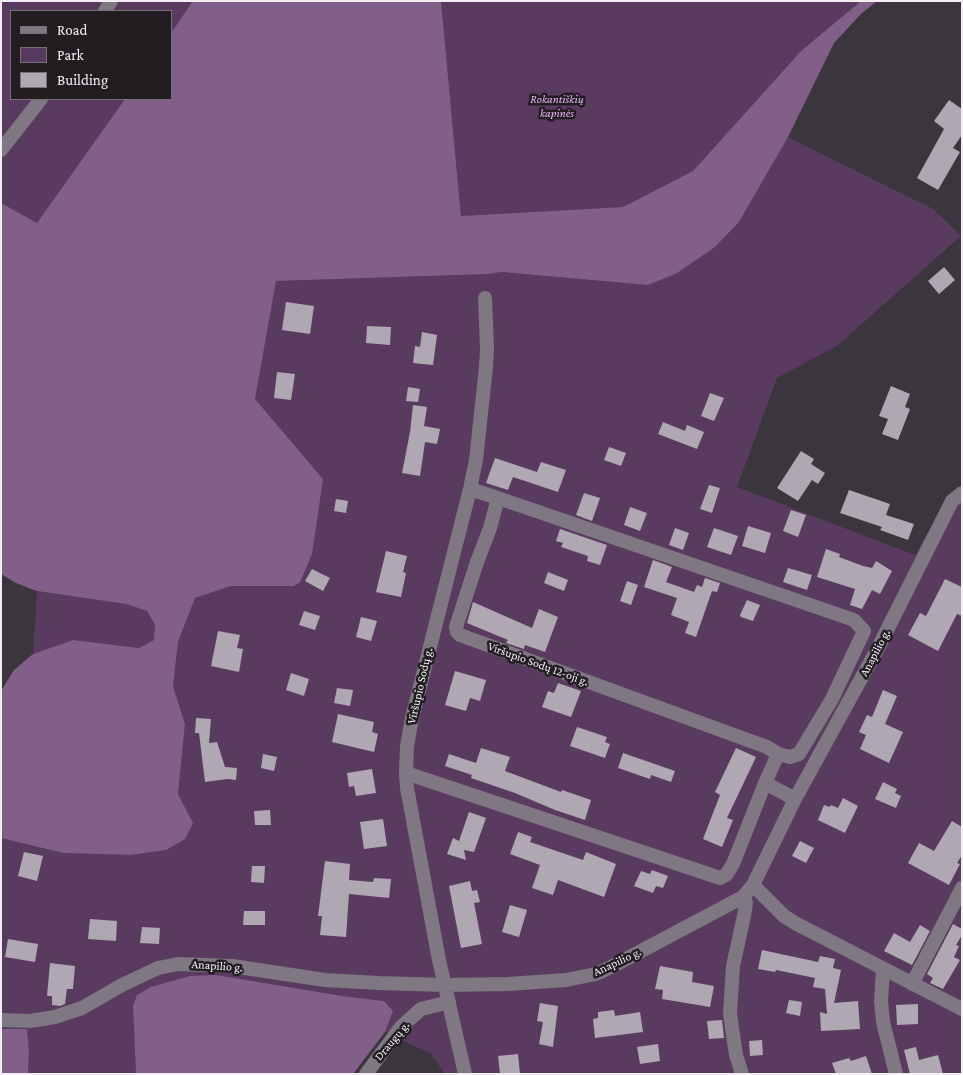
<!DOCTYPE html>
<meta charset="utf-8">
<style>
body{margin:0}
#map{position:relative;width:963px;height:1075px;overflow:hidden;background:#3b353d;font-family:"Crimson Pro",serif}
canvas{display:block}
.frame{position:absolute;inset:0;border:2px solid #f2eef3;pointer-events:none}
.legend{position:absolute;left:10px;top:10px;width:162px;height:90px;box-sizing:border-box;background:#211d21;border:1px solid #757175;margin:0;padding:6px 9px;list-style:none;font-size:15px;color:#f2eef3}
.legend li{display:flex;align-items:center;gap:10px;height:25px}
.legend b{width:25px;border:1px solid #757175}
</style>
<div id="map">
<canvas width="963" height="1075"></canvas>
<div class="frame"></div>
<ul class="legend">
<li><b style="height:6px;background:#7f7781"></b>Road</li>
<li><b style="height:14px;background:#5a3b60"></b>Park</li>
<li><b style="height:14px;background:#afa7b1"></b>Building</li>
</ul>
</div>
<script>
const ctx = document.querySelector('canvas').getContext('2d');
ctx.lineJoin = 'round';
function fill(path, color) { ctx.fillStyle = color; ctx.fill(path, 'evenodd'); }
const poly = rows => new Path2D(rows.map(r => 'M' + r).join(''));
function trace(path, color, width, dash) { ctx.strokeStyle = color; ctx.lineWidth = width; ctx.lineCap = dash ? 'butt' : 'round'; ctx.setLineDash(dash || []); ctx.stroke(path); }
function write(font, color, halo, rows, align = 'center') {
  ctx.font = font + ' "Crimson Pro",serif'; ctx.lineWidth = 5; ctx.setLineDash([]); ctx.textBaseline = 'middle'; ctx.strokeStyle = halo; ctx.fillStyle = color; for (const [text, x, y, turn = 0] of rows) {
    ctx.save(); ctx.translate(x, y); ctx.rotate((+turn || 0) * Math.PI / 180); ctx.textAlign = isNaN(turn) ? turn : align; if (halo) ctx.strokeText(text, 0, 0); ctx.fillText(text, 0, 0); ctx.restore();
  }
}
fill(poly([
 [1,1,193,1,171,33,171,11,11,11,11,99,125,99,37,223,1,203],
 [441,1,861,1,801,51,693,171,623,207,461,216],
 [788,137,933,209,961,236,838,345,777,378,737,487,915,555,951,492,962,498,962,1074,445,1074,431,1054,385,1032,393,1011,384,1001,342,996,133,1006,136,1074,28,1074,29,1052,27,1029,1,1029,1,838,63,853,131,855,166,850,193,823,178,794,185,724,173,686,178,642,195,598,231,586,294,586,323,479,255,399,275,281,488,274,501,272,648,285,715,247,739,222],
 [37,591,127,603,147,611,155,625,154,640,139,648,73,640,33,654]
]), '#5a3b60');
fill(poly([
 [193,1,441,1,461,216,623,207,693,171,801,51,861,1,877,1,861,14,834,43,788,137,739,222,715,247,677,273,648,285,501,272,488,274,276,281,255,399,323,479,312,554,300,582,294,586,231,586,195,598,178,642,173,686,185,724,178,794,193,823,185,839,166,850,131,855,63,853,1,838,1,691,14,670,33,654,73,640,139,648,154,640,155,625,147,611,127,604,37,591,16,583,1,574,1,203,37,223,125,99,171,99,171,33],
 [216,975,342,996,384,1001,393,1011,385,1032,353,1074,136,1074,133,1006,137,995,151,987,190,976],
 [1,1029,27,1029,29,1052,28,1074,1,1074]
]), '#825f89');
fill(poly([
 [949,100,962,109,962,135,953,148,960,152,938,190,917,178,944,129,934,121],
 [944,267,955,280,939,294,928,281],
 [286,302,314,306,310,334,282,330],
 [367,326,391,327,390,345,366,343],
 [422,332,437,335,433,365,413,363,415,346,420,347],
 [277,372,295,374,291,400,274,398],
 [891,386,910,394,905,407,910,409,898,440,882,434,888,419,879,416],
 [408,387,420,389,418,402,406,401],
 [710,393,724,398,714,421,701,416],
 [413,405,427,407,424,426,440,429,437,444,425,442,420,476,402,473,410,432],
 [663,422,685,431,687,425,704,432,697,449,658,434],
 [609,447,626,453,621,466,604,460],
 [801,451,814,459,811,464,825,473,818,484,812,480,798,501,777,488],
 [495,458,537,472,541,462,566,470,558,492,513,477,508,490,486,483],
 [709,485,720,488,712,513,700,509],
 [849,490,890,504,886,515,914,524,908,540,880,530,882,527,840,513],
 [584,493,600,498,592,521,576,515],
 [336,499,348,501,346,513,334,511],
 [630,507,647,513,640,531,624,525],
 [791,510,806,515,798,537,783,531],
 [748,526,771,533,765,553,742,546],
 [675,528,689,533,683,550,669,545],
 [714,528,738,536,731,555,707,547],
 [560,529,607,545,600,565,587,561,588,556,561,547,563,543,556,541],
 [826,549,840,554,839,557,863,566,872,568,876,561,892,571,880,594,872,590,862,609,850,605,855,589,817,577],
 [386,551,407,556,403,572,406,573,401,597,376,592],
 [653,560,672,567,666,582,694,592,697,585,710,590,702,587,705,578,720,583,717,592,712,591,696,637,685,633,689,622,671,615,677,598,644,587],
 [788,568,812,575,807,590,783,582],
 [312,569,330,578,323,591,305,581],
 [548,572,568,580,564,591,544,583],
 [945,579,962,587,962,616,957,614,938,651,908,635,920,613,926,616],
 [627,581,638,585,631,605,620,601],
 [747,600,760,605,753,621,741,617,740,615],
 [473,602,532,628,539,609,558,617,545,652,525,645,524,649,506,643,508,640,467,623],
 [304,611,320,616,315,630,299,625],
 [361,617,377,621,371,641,356,637],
 [218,631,240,635,237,648,243,649,239,672,211,666],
 [455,671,486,680,480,701,470,698,466,711,445,705],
 [291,673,309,679,304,696,286,690],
 [558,683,581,691,571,717,542,707,548,691,554,693],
 [337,688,353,690,350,706,334,703],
 [883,690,897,696,885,724,903,732,889,763,860,749,866,735,859,732,867,715,872,717],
 [338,714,374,722,372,732,378,734,374,752,332,742],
 [196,718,211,719,209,743,217,742,225,767,237,768,236,780,228,779,205,782,199,733,195,733],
 [577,727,607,737,605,742,610,744,605,758,570,746],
 [481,748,510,757,505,771,561,792,562,790,591,800,585,820,555,810,515,793,471,778,472,775,445,766,449,754,476,763],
 [736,748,756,757,727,818,733,820,722,847,703,839,720,795,715,792],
 [623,753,675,771,671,782,651,775,650,779,618,768],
 [263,754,277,757,274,771,261,768],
 [372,769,376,793,356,796,354,786,349,787,347,773],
 [883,782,897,789,895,793,901,796,896,808,875,799],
 [843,798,858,806,845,833,818,820,824,805,830,807,831,805,838,808],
 [270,810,271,825,255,825,254,811],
 [469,812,486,818,474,852,464,850,466,860,447,854,453,838,459,841],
 [383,819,387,846,364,849,360,822],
 [952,821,962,827,962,855,957,863,960,864,949,885,908,863,919,843,934,851],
 [518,832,532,837,530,842,583,860,586,852,616,864,604,897,558,880,553,895,532,888,540,865,510,854],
 [800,841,814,848,806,863,792,856],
 [24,852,43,856,37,881,18,876],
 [325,861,350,864,349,880,373,882,374,878,391,879,389,898,349,894,346,937,320,935,322,916,318,916],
 [252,866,265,866,264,883,251,882],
 [652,870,668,876,663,888,656,886,653,893,634,886,641,871,650,874],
 [470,881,472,891,477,890,480,902,474,903,482,944,461,948,449,886],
 [510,905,527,910,519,937,502,932],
 [244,911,265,911,265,925,243,925],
 [90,919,117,921,116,941,88,939],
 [953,924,962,929,962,935,956,945,959,946,954,957,960,960,943,989,930,983,933,978,927,974],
 [920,925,930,931,912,965,884,951,894,933,910,942],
 [142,927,160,928,159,944,140,943],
 [8,939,38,944,35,962,5,957],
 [762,950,818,962,820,956,835,959,833,968,841,970,834,1003,858,1001,860,1029,821,1031,820,1012,827,1014,825,989,813,987,815,978,776,970,775,972,758,969],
 [50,963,75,966,73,989,67,989,65,1004,60,1006,52,1005,52,996,47,996],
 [660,966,693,972,692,982,714,986,710,1007,662,999,663,990,655,989],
 [789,1000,802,1002,800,1016,786,1013],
 [540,1003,558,1006,553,1047,539,1044,543,1022,537,1021],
 [918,1004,918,1024,897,1025,896,1005],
 [614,1010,615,1016,640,1012,643,1032,595,1038,593,1019,598,1018,598,1012],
 [722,1020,724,1038,709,1039,707,1021],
 [762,1040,763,1055,750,1056,749,1041],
 [658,1044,660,1061,640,1064,637,1047],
 [916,1047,919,1060,938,1055,943,1074,910,1074,904,1050],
 [518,1054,520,1074,500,1074,498,1056],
 [866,1056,872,1074,836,1074,832,1063,849,1058,851,1061]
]), '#afa7b1');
trace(poly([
 [105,11,111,1],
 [1,150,41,99],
 [470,489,498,498,490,528,477,562,456,627,457,632,460,635,767,747,778,754],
 [406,773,720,878,726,875,733,864,765,783,778,754,790,757,799,754,832,699,864,631,854,620,498,498],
 [765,783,795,799],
 [753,885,784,916,795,923,962,1009],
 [883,969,881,1001,883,1022,896,1074],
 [912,984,962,888],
 [1,1020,30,1021,55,1017,82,1008,122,985,158,968,178,964,232,966,325,980,379,983,445,985,508,984,566,980,596,974,611,967,743,897,753,885,795,799,879,646,952,501,962,493],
 [366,1074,401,1027,421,1009,449,1002],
 [465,1074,439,960,407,788,406,773,407,746,412,718,470,489,476,460,486,367,487,348,485,298],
 [742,1074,736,1055,730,1014,733,966,744,916,746,903,743,897]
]), '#7f7781', 14);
write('italic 12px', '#ecb4f6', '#211d21', [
 ["Rokantiškių",557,99],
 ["kapinės",557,113]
]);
write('12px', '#f2eef3', '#211d21', [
 ["Anapilio g.",875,653,-62],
 ["Viršupio Sodų 12-oji g.",538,664,20],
 ["Viršupio Sodų g.",420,686,-77],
 ["Anapilio g.",617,962,-25],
 ["Anapilio g.",217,966,4],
 ["Draugų g.",392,1041,-50]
]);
</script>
